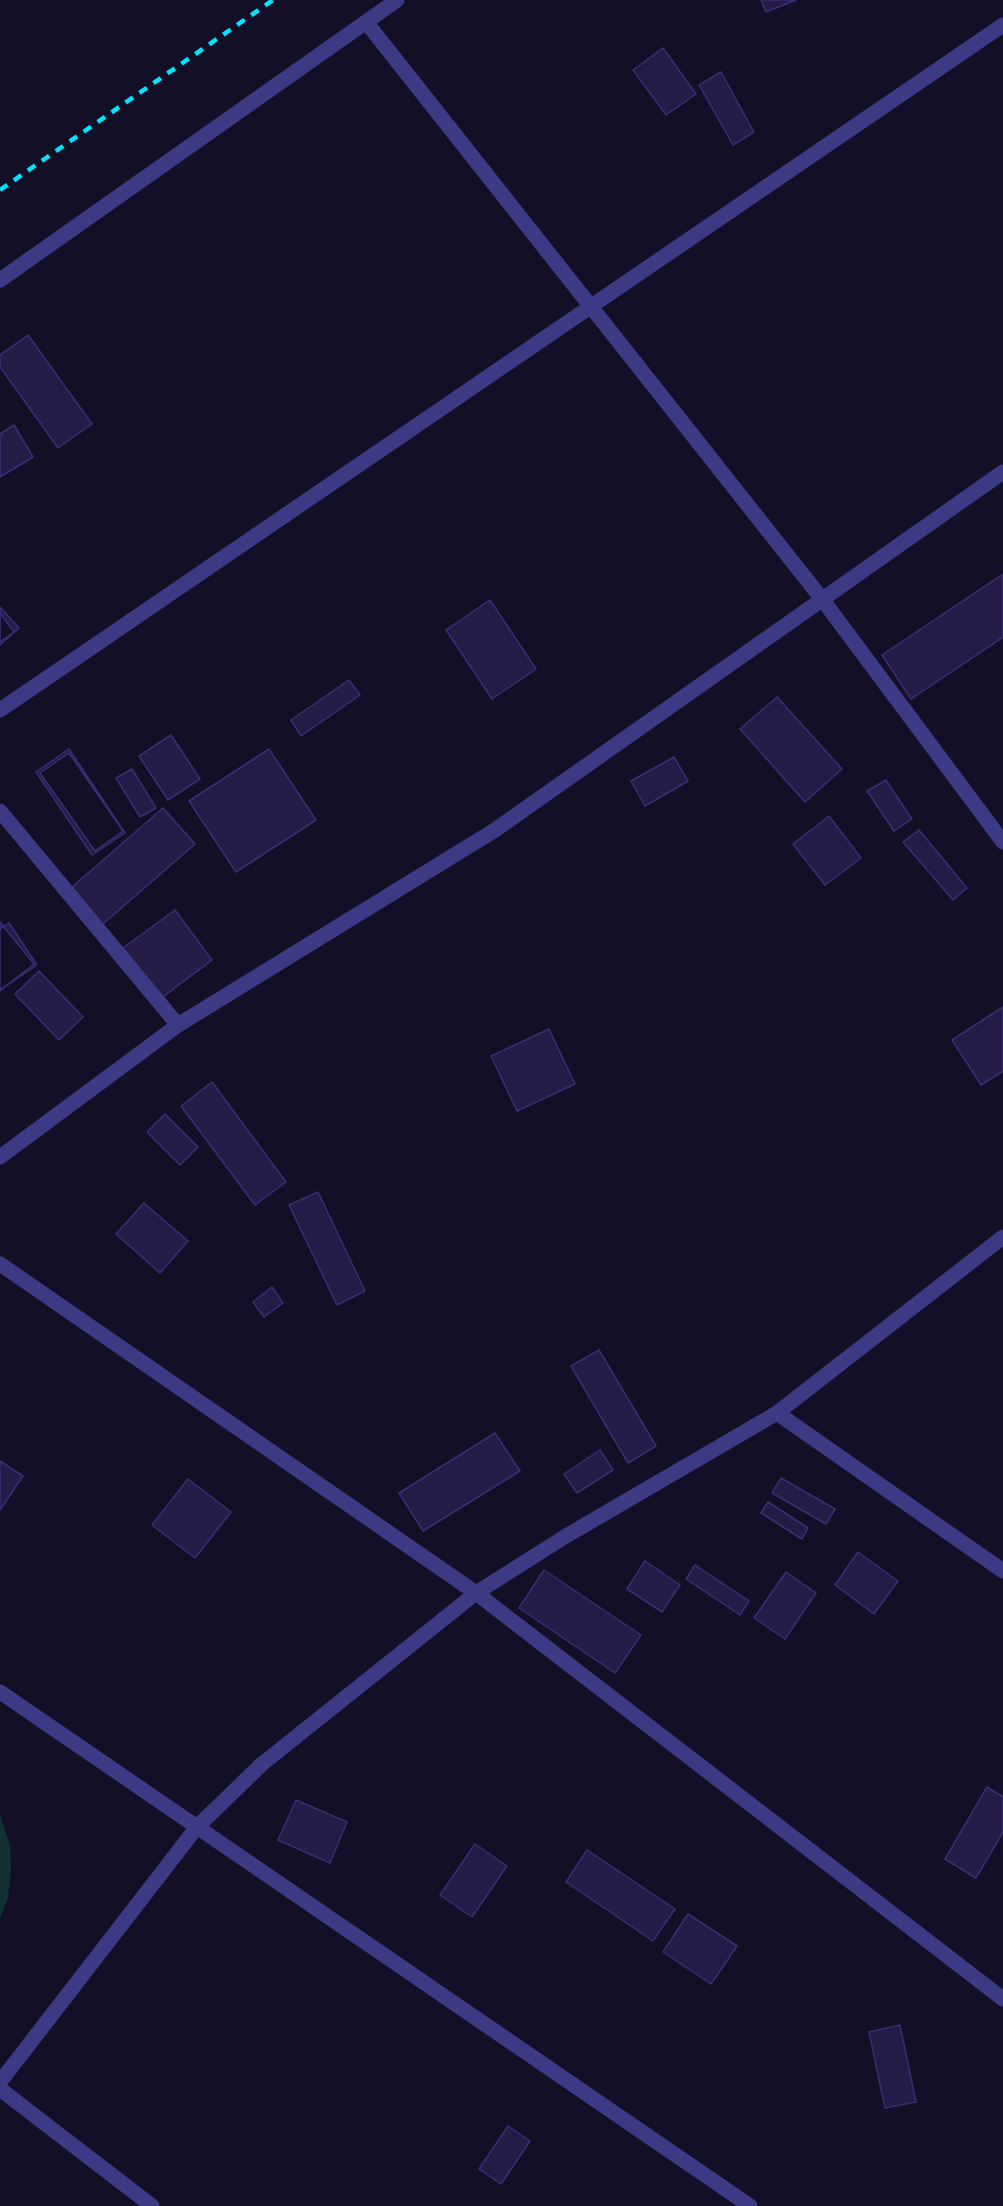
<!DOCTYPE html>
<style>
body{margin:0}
canvas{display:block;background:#130f26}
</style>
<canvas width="1003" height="2206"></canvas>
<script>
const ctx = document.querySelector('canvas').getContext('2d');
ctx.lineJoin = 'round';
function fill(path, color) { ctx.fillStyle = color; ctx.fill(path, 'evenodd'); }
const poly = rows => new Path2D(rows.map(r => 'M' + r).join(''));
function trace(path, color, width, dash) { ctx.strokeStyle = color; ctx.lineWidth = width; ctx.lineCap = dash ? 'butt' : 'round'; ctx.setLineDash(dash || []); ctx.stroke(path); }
fill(poly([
 [0,1815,10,1845,11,1871,8,1897,0,1919]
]), '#12302f');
const building = poly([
 [761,0,796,0,766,12,761,0],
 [663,48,696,94,666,115,633,70,663,48],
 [721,72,754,132,733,145,699,85,721,72],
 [28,335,92,424,58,448,0,367,0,355,28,335],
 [14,425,33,457,0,477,0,434,14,425],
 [1003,574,1003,637,911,699,882,655,1003,574],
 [490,600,536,669,492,699,446,630,490,600],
 [0,607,19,628,0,645,0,607],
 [0,613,14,632,0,642,0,613],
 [349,680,360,695,301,736,291,720,349,680],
 [777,697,842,769,805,802,740,729,777,697],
 [171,735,200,779,168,800,139,756,171,735],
 [69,749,125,833,92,855,36,772,69,749],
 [269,749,316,820,236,872,189,801,269,749],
 [69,753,123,831,95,851,40,773,69,753],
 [674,757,688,781,645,806,631,781,674,757],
 [132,769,156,808,140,817,116,778,132,769],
 [886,780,912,819,894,831,867,791,886,780],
 [163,808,195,844,96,930,64,894,163,808],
 [829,816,861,858,825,885,793,844,829,816],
 [919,830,967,888,953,900,903,842,919,830],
 [175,910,212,960,156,1002,119,951,175,910],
 [0,922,34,964,0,991,0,922],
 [9,923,37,965,0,990,0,929,9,923],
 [39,971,83,1017,59,1040,15,994,39,971],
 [1003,1007,1003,1071,981,1085,952,1040,1003,1007],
 [549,1029,575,1084,517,1111,491,1056,549,1029],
 [212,1082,286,1182,255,1205,181,1106,212,1082],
 [165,1114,198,1147,180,1165,147,1132,165,1114],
 [318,1192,365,1291,337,1305,289,1205,318,1192],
 [144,1203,188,1241,160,1273,116,1234,144,1203],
 [272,1287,283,1303,264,1317,253,1302,272,1287],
 [599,1350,656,1446,628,1463,571,1366,599,1350],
 [495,1433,520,1471,423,1531,399,1493,495,1433],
 [600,1450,613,1470,577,1493,564,1474,600,1450],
 [0,1461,23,1476,0,1510,0,1461],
 [781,1478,835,1509,826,1524,772,1493,781,1478],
 [188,1479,231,1512,195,1558,152,1525,188,1479],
 [768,1502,808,1528,802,1539,761,1513,768,1502],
 [858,1552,898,1581,874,1614,835,1585,858,1552],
 [645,1561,680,1585,662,1612,627,1589,645,1561],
 [695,1565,749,1601,740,1615,686,1579,695,1565],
 [544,1570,641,1635,615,1673,519,1608,544,1570],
 [786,1572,816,1593,785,1639,754,1618,786,1572],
 [987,1787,1003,1797,1003,1832,976,1878,945,1859,987,1787],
 [296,1800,347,1822,330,1863,278,1840,296,1800],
 [475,1844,507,1866,472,1917,440,1895,475,1844],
 [587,1850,675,1909,653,1941,566,1882,587,1850],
 [688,1914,737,1946,711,1984,663,1952,688,1914],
 [900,2025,916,2102,885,2108,869,2032,900,2025],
 [508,2126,530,2141,501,2184,479,2169,508,2126]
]);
fill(building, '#241b47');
trace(building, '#3b2d73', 1.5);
trace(poly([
 [366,22,822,599,1003,842],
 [0,280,397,0],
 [0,710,1003,25],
 [0,811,178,1025],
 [0,1157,178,1025,495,830,1003,472],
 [0,1264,476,1593,1003,1999],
 [777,1413,1003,1571],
 [0,1692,750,2206],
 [0,2082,197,1827,262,1764,476,1593,566,1536,777,1413,1003,1237],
 [0,2089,152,2206]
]), '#3d3a85', 15);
trace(poly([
 [0,190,273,0]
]), '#00e5ff', 4.5, [9, 8]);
</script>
